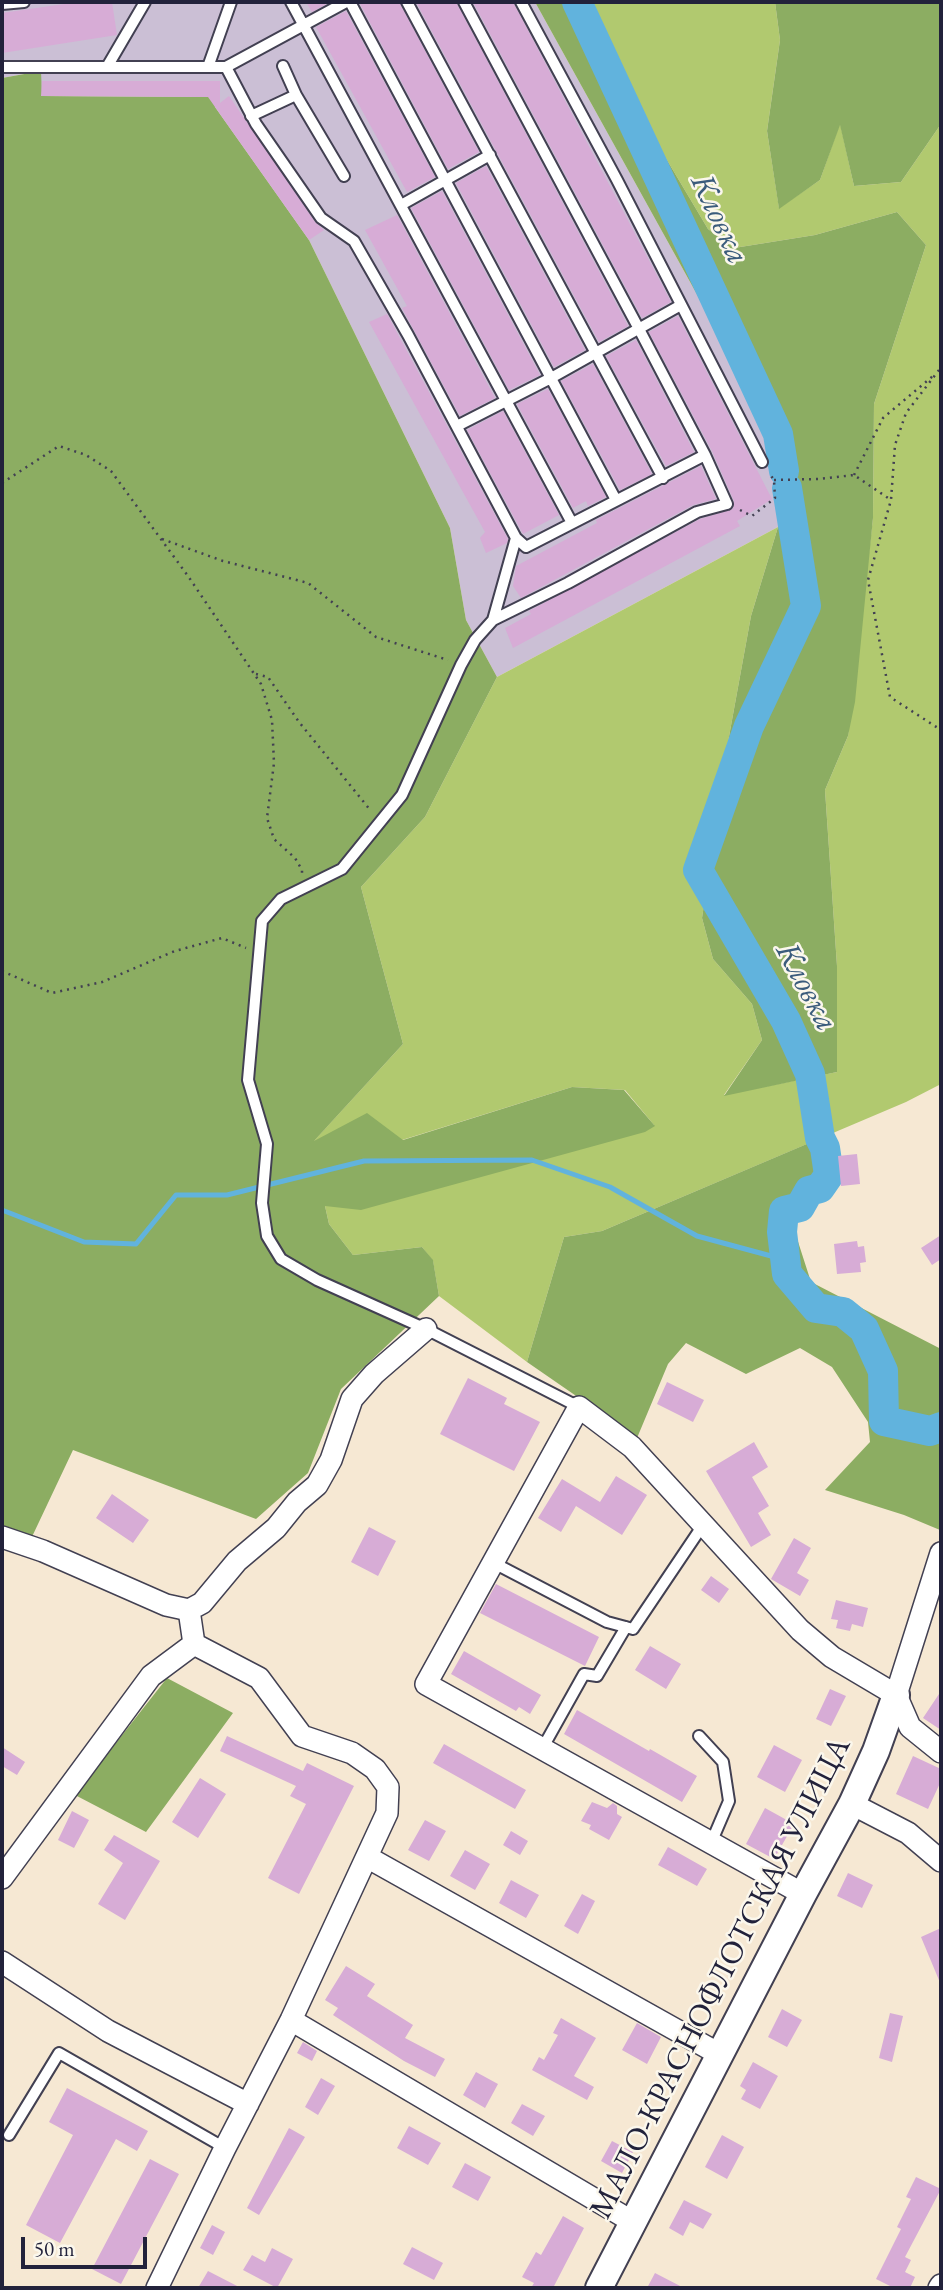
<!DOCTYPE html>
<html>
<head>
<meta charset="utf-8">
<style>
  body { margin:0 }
  #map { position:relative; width:943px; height:2290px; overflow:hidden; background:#f6e8d3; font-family:"EB Garamond",serif }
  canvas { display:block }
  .frame { position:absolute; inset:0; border:4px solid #22223b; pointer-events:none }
  .scale { position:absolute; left:21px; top:2237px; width:126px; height:32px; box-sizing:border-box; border:4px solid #22223b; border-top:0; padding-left:9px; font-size:21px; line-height:24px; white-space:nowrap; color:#22223b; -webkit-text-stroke:5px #fbf7ec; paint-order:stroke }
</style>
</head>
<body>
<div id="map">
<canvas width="943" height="2290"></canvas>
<div class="frame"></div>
<div class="scale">50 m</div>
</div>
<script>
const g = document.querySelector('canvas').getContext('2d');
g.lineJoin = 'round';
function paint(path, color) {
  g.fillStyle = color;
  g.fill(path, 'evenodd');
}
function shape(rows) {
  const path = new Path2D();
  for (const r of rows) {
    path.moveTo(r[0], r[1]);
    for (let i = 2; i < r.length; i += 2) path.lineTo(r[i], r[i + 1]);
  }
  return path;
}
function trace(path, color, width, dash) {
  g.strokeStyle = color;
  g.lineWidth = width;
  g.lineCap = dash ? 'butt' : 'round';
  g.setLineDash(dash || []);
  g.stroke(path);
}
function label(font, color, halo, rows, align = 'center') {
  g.font = font + ' "EB Garamond",serif';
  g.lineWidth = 5;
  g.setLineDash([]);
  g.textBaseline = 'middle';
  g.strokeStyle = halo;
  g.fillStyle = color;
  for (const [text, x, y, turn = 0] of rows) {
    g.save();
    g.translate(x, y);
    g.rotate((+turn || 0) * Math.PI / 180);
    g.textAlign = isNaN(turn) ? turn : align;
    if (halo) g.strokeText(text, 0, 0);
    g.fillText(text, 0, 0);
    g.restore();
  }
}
paint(shape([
  [2,2,535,2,787,457,778,527,497,677,466,620,450,528,309,240,215,107,214,97,41,96,41,71,2,78]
]), '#cbbfd5');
paint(shape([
  [573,2,775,2,780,40,767,131,779,208,820,180,840,123,854,186,901,182,941,124,941,1084,906,1102,602,1231,564,1237,527,1362,439,1296,433,1261,422,1247,353,1255,329,1224,325,1206,654,1125,625,1090,572,1087,402,1140,312,1143,403,1044,361,887,425,817,497,677,778,527,751,616,728,742,702,918,713,959,752,1004,762,1040,724,1095,837,1072,837,966,825,790,848,736,873,518,874,404,926,245,897,212,815,235,734,248,708,229]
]), '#b1c96f');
paint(shape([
  [535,2,573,2,708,229,734,248,815,235,897,212,926,245,874,404,873,518,855,702,848,736,825,790,837,966,837,1072,724,1096,762,1040,752,1004,713,959,702,918,728,742,751,616,778,527,787,457],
  [775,2,941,2,941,124,901,182,854,186,840,125,820,180,779,209,767,131,780,40],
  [41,71,42,96,214,97,215,107,309,240,450,528,466,620,497,677,425,817,361,887,403,1044,314,1141,367,1113,403,1140,572,1087,624,1090,655,1126,645,1132,361,1210,325,1206,329,1224,353,1255,422,1247,433,1260,439,1296,341,1389,308,1473,256,1519,73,1450,30,1541,2,1529,2,78],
  [828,1135,834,1176,815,1205,792,1223,811,1282,941,1349,940,1530,904,1515,825,1490,870,1442,868,1422,832,1367,800,1348,746,1374,686,1343,668,1364,637,1438,527,1362,564,1237,602,1231],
  [167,1678,233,1713,146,1832,75,1795]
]), '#8cad62');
trace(shape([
  [2,1210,84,1242,136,1244,176,1195,227,1195,364,1161,532,1160,610,1187,697,1236,786,1260]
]), '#61b3dd', 5);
trace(shape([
  [577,2,778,434,784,471],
  [787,488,806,606,749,726,698,870,786,1021,810,1074,820,1138,825,1148,829,1175,820,1188,809,1191,800,1207,784,1211,782,1232,787,1274,816,1308,843,1312,864,1329,883,1371,884,1421,930,1431,941,1427]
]), '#61b3dd', 30);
paint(shape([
  [78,2,112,2,117,35,2,53,2,13],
  [306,2,330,2,312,12],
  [359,2,399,2,479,152,448,169],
  [416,2,456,2,628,326,599,342],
  [473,2,513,2,671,302,642,318],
  [346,11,435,177,407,192,316,27],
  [42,81,220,81,220,103,229,96,315,222,324,230,309,240,208,97,41,96],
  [486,166,585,350,554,367,456,183],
  [442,191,540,375,509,390,411,208],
  [397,215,495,398,460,416,402,308,407,306,365,230],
  [387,314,508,539,507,543,486,553,480,538,485,532,369,322],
  [678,316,772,499,737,521,740,526,513,648,505,628,531,614,529,611,700,519,733,509,734,501,712,451,649,332],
  [636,340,694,452,666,466,606,356],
  [593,364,652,474,620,490,561,381],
  [548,389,606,497,588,506,586,501,573,508,517,404],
  [503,411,559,515,523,534,467,430],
  [701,466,716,499,693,505,521,598,513,586,516,566,597,523,596,520],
  [857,1154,860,1184,841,1186,838,1156],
  [941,1235,941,1259,932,1265,921,1248],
  [857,1241,858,1247,864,1246,866,1262,860,1263,861,1272,837,1274,834,1244],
  [468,1378,507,1398,504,1404,540,1422,514,1471,440,1434],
  [667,1382,704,1400,693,1422,657,1404],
  [754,1442,768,1467,752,1477,769,1506,758,1513,771,1535,751,1547,706,1471],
  [616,1476,647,1495,622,1535,576,1506,561,1532,538,1518,562,1479,600,1502],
  [112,1494,149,1520,133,1543,96,1518],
  [369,1527,396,1541,378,1576,351,1562],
  [794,1538,811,1548,797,1573,809,1580,800,1596,771,1579],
  [711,1576,729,1589,719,1603,701,1590],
  [496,1584,599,1637,585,1666,480,1613],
  [836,1600,868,1608,863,1627,852,1624,850,1631,836,1628,838,1620,831,1619],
  [650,1646,681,1664,666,1689,635,1670],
  [464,1651,541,1695,530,1714,519,1707,516,1711,451,1674],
  [830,1689,846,1696,831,1726,816,1719],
  [941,1691,941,1730,923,1718],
  [577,1710,649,1751,650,1749,697,1776,682,1802,564,1734],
  [227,1736,303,1771,307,1763,354,1786,299,1894,268,1878,306,1804,290,1796,296,1786,220,1751],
  [444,1744,526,1790,515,1809,433,1763],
  [774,1745,802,1760,785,1792,757,1777],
  [2,1747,25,1762,17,1775,2,1766],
  [913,1756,941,1769,941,1781,928,1809,896,1794],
  [200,1778,226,1794,198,1838,172,1822],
  [592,1802,607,1808,613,1803,617,1806,617,1814,622,1817,609,1840,589,1829,591,1825,581,1821],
  [765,1808,794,1824,774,1859,746,1844],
  [72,1811,89,1820,74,1848,58,1840],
  [425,1820,446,1831,429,1861,408,1850],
  [511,1831,528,1841,520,1855,503,1845],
  [114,1835,160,1861,125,1920,98,1904,123,1863,104,1850],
  [668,1847,707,1869,697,1886,658,1865],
  [465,1850,490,1864,475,1890,450,1876],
  [848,1873,873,1885,862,1908,837,1896],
  [511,1880,539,1895,526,1918,499,1903],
  [582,1894,595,1901,578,1934,564,1926],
  [941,1928,941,1985,921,1937],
  [346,1966,375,1984,367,1996,413,2025,405,2038,445,2059,435,2077,404,2061,333,2015,338,2008,325,2000],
  [782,2009,802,2020,787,2047,768,2037],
  [890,2013,903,2016,892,2062,879,2058],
  [561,2018,596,2038,574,2076,594,2087,587,2100,532,2070,539,2057,544,2060,558,2035,553,2033],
  [637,2023,661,2037,647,2064,622,2050],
  [303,2042,317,2051,312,2061,297,2053],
  [753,2062,778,2076,760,2109,741,2099,746,2090,740,2086],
  [476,2072,498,2084,485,2108,463,2095],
  [321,2078,335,2086,318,2115,305,2107],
  [67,2088,148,2131,137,2151,116,2139,60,2243,26,2225,73,2135,49,2122],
  [522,2104,545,2116,533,2136,511,2123],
  [409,2126,441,2143,428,2165,397,2148],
  [289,2128,305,2137,259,2215,247,2208],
  [722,2135,744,2147,727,2179,705,2167],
  [612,2141,633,2152,622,2173,601,2161],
  [150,2159,179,2174,121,2284,92,2269],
  [465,2163,491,2177,478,2201,452,2187],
  [916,2177,941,2189,905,2257,911,2260,905,2272,915,2277,910,2288,894,2288,876,2279,901,2229,897,2227,911,2199,906,2197],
  [684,2200,712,2214,703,2229,690,2222,683,2236,669,2228],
  [563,2216,584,2228,553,2288,531,2288,534,2283,522,2277,536,2252,541,2255],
  [212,2225,225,2232,213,2255,200,2248],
  [412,2247,443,2263,434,2280,403,2264],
  [272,2248,293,2259,277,2288,243,2270,252,2255,265,2262],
  [208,2271,241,2288,198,2288],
  [655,2273,684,2288,647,2288]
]), '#d7acd6');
const service = shape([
  [291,2,572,523],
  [350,2,616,500],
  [407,2,663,478],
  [464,2,639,329,705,455,727,504,697,512,568,583,493,620,475,640,461,665,402,795,342,869,281,899,262,921,248,1080,267,1144,262,1203,267,1236,281,1259,317,1280,426,1329,579,1407],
  [521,2,617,180,762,462],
  [2,4,24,2],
  [283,66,296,95],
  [2,67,226,67,346,2],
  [107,67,145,2],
  [208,67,231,2],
  [226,67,256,124,321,218,354,241,408,335,516,538,493,620],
  [251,116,296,95,344,176],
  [401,205,490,155],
  [457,426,551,378,681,305],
  [516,538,526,547,705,455],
  [492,1562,607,1622,633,1629,703,1525],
  [699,1736,723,1762,729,1801,711,1843],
  [542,1749,584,1674,597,1676,626,1627],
  [9,2135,59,2053,225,2148]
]);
const minor = shape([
  [2,1537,43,1551,166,1605,189,1610,202,1603,237,1561,276,1528,297,1502,317,1485,331,1460,352,1399,374,1374,426,1329],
  [896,1695,941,1553],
  [852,1804,908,1833,941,1861],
  [367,1857,719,2054],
  [2,1878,151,1676,194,1644],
  [803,1894,426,1684,579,1407,632,1447,800,1630,832,1657,896,1695,910,1727,941,1752],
  [2,1962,108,2031,248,2104],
  [291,2020,633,2222],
  [157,2288,225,2148,291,2020,387,1813,388,1787,375,1769,352,1753,302,1736,259,1678,194,1644,189,1610],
  [939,2288,941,2285]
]);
const tertiary = shape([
  [599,2288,803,1894,852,1804,876,1751,896,1695]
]);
trace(service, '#424052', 14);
trace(minor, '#424052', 24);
trace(tertiary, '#424052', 30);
trace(shape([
  [939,370,906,413,895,445,891,500,868,580,890,697,941,730],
  [854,475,883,418,933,376],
  [774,480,818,479,854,475,891,500],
  [2,483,59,446,86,455,111,471,188,576,261,684,272,720,274,763,267,818,274,839,295,858,302,870,302,875],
  [740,510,752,516,775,498,774,480,769,473],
  [162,539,223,561,308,583,376,637,448,660],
  [256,674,268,677,299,722,371,811],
  [2,971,52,993,102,982,175,951,222,938,246,948]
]), '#424052', 2.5, [2, 5]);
trace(service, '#fff', 10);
trace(minor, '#fff', 21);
trace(tertiary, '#fff', 26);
label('32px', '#22223b', '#fbf7ec', [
  ["МАЛО-КРАСНОФЛОТСКАЯ УЛИЦА",721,1978,-63]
]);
label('italic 33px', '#3b5c7c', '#fbf7ec', [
  ["Кловка",719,219,65],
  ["Кловка",806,987,62]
]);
</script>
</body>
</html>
